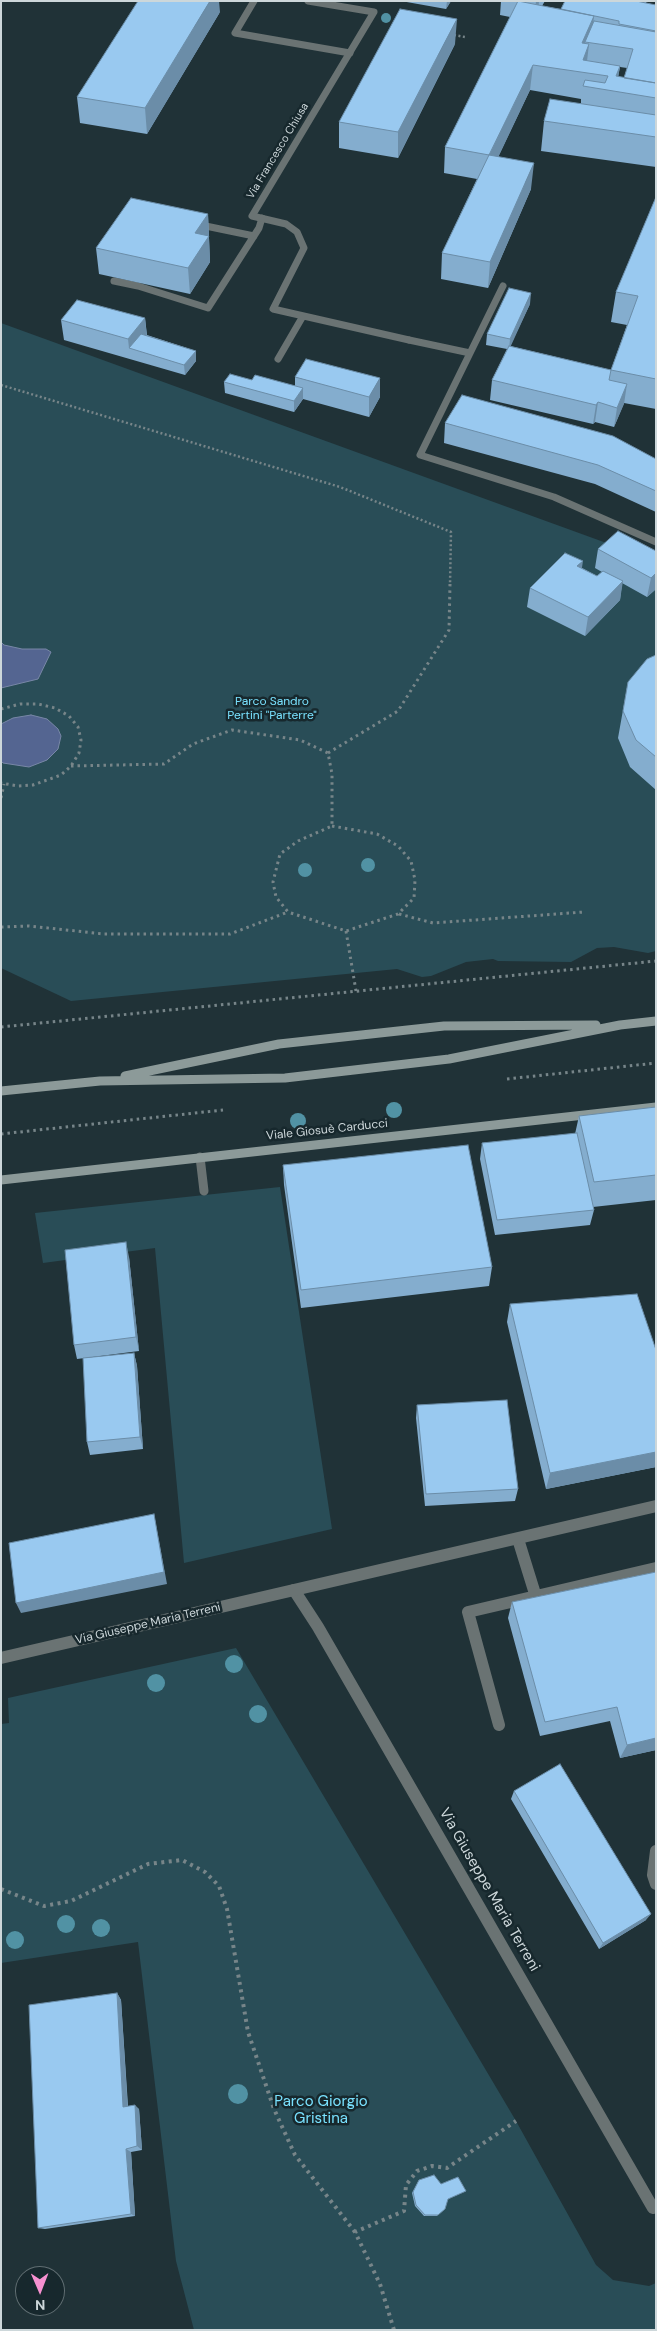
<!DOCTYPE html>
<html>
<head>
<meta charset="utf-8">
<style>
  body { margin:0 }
  #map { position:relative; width:657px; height:2331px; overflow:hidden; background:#203237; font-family:"DM Sans",sans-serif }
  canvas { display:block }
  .frame { position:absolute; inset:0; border:2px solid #cdd7da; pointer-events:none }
  .north { position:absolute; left:15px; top:2266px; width:50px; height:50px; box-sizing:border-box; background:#17282d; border:1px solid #606e72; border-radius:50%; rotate:179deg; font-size:14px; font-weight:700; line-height:20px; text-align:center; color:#cdd7da }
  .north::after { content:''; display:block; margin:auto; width:18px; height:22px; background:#f690d0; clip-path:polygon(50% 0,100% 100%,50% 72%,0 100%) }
</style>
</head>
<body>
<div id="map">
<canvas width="657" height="2331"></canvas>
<div class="frame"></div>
<div class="north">N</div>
</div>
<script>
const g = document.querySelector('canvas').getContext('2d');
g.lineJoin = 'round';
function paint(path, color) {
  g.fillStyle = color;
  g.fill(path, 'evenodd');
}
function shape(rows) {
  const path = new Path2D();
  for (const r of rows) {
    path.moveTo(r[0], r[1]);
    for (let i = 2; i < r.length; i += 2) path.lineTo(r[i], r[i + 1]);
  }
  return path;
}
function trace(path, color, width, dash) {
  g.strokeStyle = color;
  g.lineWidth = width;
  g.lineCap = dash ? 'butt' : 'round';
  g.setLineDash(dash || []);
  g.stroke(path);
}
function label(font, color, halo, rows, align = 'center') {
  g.font = font + ' "DM Sans",sans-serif';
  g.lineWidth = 5;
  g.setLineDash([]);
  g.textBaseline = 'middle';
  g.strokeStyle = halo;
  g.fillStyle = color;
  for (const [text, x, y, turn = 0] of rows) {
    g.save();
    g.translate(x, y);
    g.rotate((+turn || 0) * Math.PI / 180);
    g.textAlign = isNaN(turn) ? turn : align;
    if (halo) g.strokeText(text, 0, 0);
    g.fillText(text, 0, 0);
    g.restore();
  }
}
paint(shape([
  [1,323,656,561,656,951,648,953,614,947,597,948,571,962,498,961,493,959,466,962,431,976,422,977,397,969,71,1001,1,968],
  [280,1187,332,1529,184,1563,155,1248,43,1263,35,1213],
  [236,1648,516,2121,596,2265,613,2280,649,2286,656,2283,656,2330,194,2330,176,2261,138,1942,1,1963,1,1724,9,1723,8,1698]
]), '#294d57');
const water = shape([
  [1,642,4,645,22,649,46,649,51,652,38,679,1,688,1,642],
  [31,715,47,719,58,729,61,736,58,749,47,760,29,767,3,763,1,761,1,724,13,718,31,715]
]);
paint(water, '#546591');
trace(water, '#7887a7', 1);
trace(shape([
  [454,35,465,37],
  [1,385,340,487,451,532,450,585]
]), '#778589', 2.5, [2, 2.5]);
trace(shape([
  [1,709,20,704,38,704,55,708,69,716,78,727,81,740,79,753,71,766,61,775,33,785,18,786,1,783],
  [328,753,398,711,449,630,450,584],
  [71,766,164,764,193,744,232,730,300,740,328,753,332,774,332,826],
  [1,798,4,784],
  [332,826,377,834,398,846,411,861,415,880,414,898,398,914,346,931,288,912,276,897,273,882,280,854,298,841,332,826],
  [399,914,433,923,584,912],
  [1,927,29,926,104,934,230,934,288,912],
  [346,931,356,991],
  [1,1027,656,961],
  [507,1079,656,1063],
  [1,1134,223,1110]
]), '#778589', 3, [2.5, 4]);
trace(shape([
  [1,1889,44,1906,71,1901,148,1864,182,1860,205,1872,219,1886,227,1909,248,2032,274,2109,295,2155,355,2232],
  [394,2330,380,2284,355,2232,404,2211,406,2185,417,2171,432,2166,447,2168,516,2121]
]), '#778589', 4, [3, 4.5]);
trace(shape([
  [254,1,235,33,350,53],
  [196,224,254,236],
  [114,281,138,286,208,308,259,228,262,218],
  [503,286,420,455,554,497,656,542],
  [409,340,470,353]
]), '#6a7373', 7);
trace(shape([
  [200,1157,204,1191]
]), '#6a7373', 9);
trace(shape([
  [518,1539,536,1597],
  [294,1590,318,1627,653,2208,656,2207],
  [499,1725,468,1612,656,1568],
  [656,1851,653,1875,656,1884]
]), '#6a7373', 12);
trace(shape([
  [308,1,374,12,252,216,286,224,297,232,304,248,273,309,409,340],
  [278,359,303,316]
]), '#6a7373', 7);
trace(shape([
  [1,1658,656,1506]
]), '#6a7373', 12);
trace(shape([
  [125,1076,279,1044,444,1026,596,1025],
  [1,1091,100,1081,285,1078,449,1059,620,1025,656,1021],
  [1,1180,656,1107]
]), '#8c9a99', 9);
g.fillStyle = '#5192a4';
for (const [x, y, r] of [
  [386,18,5],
  [368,865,7],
  [305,870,7],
  [394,1110,8],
  [298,1121,8],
  [234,1664,9],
  [156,1683,9],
  [258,1714,9],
  [66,1924,9],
  [101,1928,9],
  [15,1940,9],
  [238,2094,10]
]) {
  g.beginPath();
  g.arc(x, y, r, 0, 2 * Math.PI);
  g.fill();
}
paint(shape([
  [401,1,451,1,446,9],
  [501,1,545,1,542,6,561,9,565,1,647,1,646,3,656,5,656,167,541,151,544,121,581,103,581,99,530,90,498,157,531,189,488,288,441,279,442,253,477,179,444,173,445,147,510,17,500,15],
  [620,67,627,68,624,78,618,77],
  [220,12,147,134,80,123,77,97],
  [455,44,398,158,339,148,339,122],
  [656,197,656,409,624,403,614,427,595,422,593,424,490,400,492,380,507,349,486,345,487,334,530,304,510,346,611,370,627,325,611,322,616,292],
  [208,214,210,262,190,294,99,274,96,248],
  [145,318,147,335,196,351,196,361,185,375,64,340,61,320],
  [295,377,380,397,369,417,303,399,294,412,225,393,224,382,252,380,295,386],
  [445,423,656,459,656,512,595,484,444,443],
  [598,549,656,551,656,589,647,597,622,583,620,600,585,636,527,607,530,588,582,568,597,576,602,572,595,568],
  [656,655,656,790,630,767,618,738,628,682],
  [656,1107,656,1200,593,1207,594,1210,590,1225,495,1235,480,1159,482,1143,575,1134,579,1116],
  [283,1165,492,1267,489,1286,301,1308,284,1185],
  [129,1257,139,1351,77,1359,74,1345],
  [510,1304,656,1350,656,1467,546,1489,507,1322],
  [134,1353,137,1366,143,1449,90,1455,87,1442],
  [417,1405,518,1489,515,1501,425,1506,416,1418],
  [656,1572,656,1750,620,1758,610,1721,540,1736,508,1618,512,1602],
  [514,1791,646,1920,599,1949,511,1799],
  [117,1993,121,2000,128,2106,139,2109,142,2150,131,2152,135,2216,45,2229,38,2228],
  [419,2180,441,2184,466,2191,448,2199,437,2216,424,2216,415,2206,412,2193]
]), '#84adce');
paint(shape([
  [210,1,219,1,220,12,147,134,145,108],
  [447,1,451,1,446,9],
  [536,1,539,1,538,13,534,21],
  [594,16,591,41,585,42,583,62,582,43],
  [457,19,455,44,398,158,398,132],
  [589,44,586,70,583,60],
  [533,65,530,90,487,181,489,155],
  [620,66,616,91,616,76],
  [534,163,531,189,488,288,490,262],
  [208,214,210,262,190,294,188,268,195,233],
  [531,293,530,304,509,350,510,339],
  [145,318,147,338,129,348,128,339],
  [196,351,196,361,185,375,184,365],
  [380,378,380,397,369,417,369,397],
  [627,384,624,404,614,427,617,408],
  [303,388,303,399,294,412,294,401],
  [598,402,595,422,593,424,596,405],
  [583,561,580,580,577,566],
  [656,573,656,589,647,597,651,578],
  [623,581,620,600,585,636,588,617],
  [126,1242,129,1257,139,1351,136,1337],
  [134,1353,137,1366,143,1449,140,1437],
  [656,1452,656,1467,546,1489,550,1473],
  [154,1514,167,1584,21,1613,16,1603],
  [656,1738,656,1750,620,1758,627,1745],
  [651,1914,646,1920,599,1949,603,1943],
  [117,1993,121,2000,128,2111,123,2107],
  [135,2105,139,2109,142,2150,137,2146],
  [126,2149,131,2152,135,2216,131,2214]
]), '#6b8da8');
const building = shape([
  [138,1,210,1,145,108,77,97,138,1],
  [518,1,594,16,582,43,589,44,583,60,620,66,616,76,656,83,656,98,583,86,585,80,605,83,608,76,533,65,489,155,445,147,518,1],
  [565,1,636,1,656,5,656,31,619,24,619,21,561,9,565,1],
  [400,9,457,19,398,132,339,122,400,9],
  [594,21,656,32,656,83,624,78,633,49,585,42,594,21],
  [550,99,656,115,656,137,544,121,550,99],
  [489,155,534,163,490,262,442,253,489,155],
  [656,197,656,379,611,370,638,296,616,292,656,197],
  [131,198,208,214,195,233,209,236,188,268,96,248,131,198],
  [509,288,531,293,510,339,487,334,509,288],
  [77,300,145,318,128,339,61,320,77,300],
  [141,334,196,351,184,365,129,348,141,334],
  [509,346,611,370,609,380,627,384,617,408,598,402,596,405,492,380,509,346],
  [306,359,380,378,369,397,295,377,306,359],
  [230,374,252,380,255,375,303,388,294,401,224,382,230,374],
  [462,395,613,436,656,459,656,491,598,465,445,423,462,395],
  [618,531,656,551,656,573,651,578,598,549,618,531],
  [565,553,583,561,577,566,597,576,603,571,623,581,588,617,530,588,565,553],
  [656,655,656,757,636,740,623,711,628,682,647,659,656,655],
  [656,1107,656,1175,594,1182,579,1116,656,1107],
  [577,1133,594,1210,497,1220,482,1143,577,1133],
  [468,1145,492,1267,301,1290,283,1165,468,1145],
  [126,1242,136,1337,74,1345,65,1250,126,1242],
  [637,1294,656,1350,656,1452,550,1473,510,1304,637,1294],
  [134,1353,140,1437,87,1442,83,1358,134,1353],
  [507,1400,518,1489,426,1494,417,1405,507,1400],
  [154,1514,164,1572,16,1603,9,1543,154,1514],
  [656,1572,656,1738,627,1745,617,1707,545,1722,512,1602,656,1572],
  [560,1764,651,1914,603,1943,514,1791,560,1764],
  [117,1993,123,2107,135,2105,137,2146,126,2149,131,2214,38,2228,29,2005,117,1993],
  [434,2175,441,2184,458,2177,466,2191,448,2199,445,2209,438,2215,425,2215,416,2205,413,2192,419,2180,434,2175]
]);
paint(building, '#99c9f0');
trace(building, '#6b8da8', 1);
label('11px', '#cdd7da', '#17282d', [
  ["Via Francesco Chiusa",278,151,-59]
]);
label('12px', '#79e1fe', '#17282d', [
  ["Parco Sandro",272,702],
  ["Pertini \"Parterre\"",272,716]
]);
label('12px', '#cdd7da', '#17282d', [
  ["Viale Giosuè Carducci",327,1130,-6],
  ["Via Giuseppe Maria Terreni",148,1624,-13]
]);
label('15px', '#cdd7da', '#17282d', [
  ["Via Giuseppe Maria Terreni",489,1890,60]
]);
label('15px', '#79e1fe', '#17282d', [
  ["Parco Giorgio",321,2102],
  ["Gristina",321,2119]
]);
</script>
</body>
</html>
